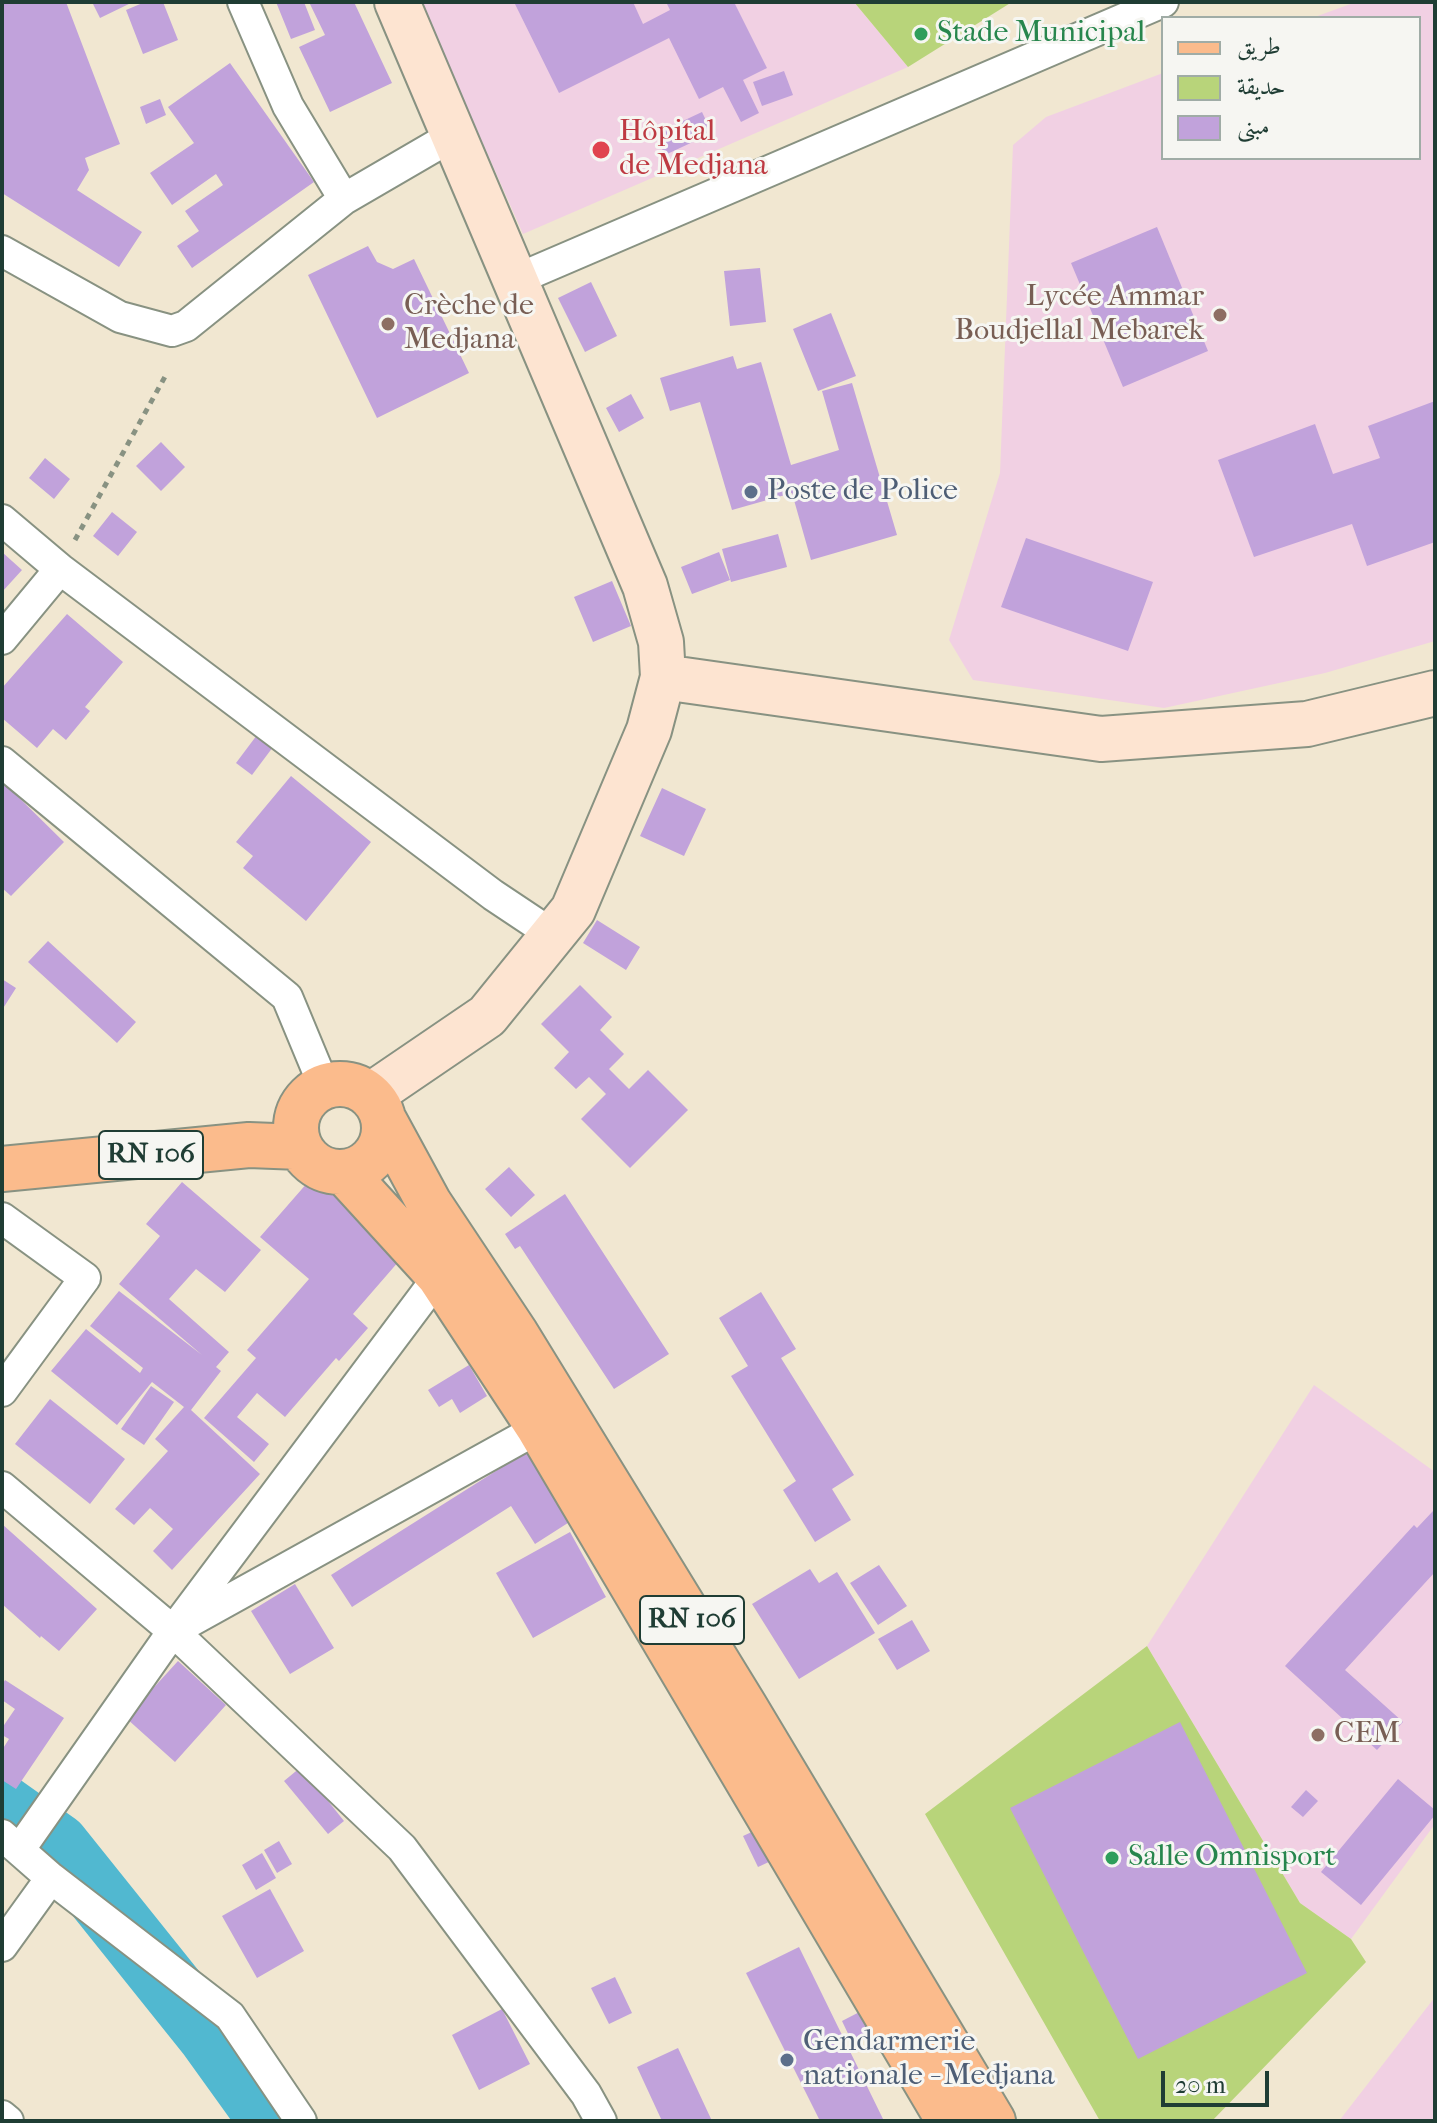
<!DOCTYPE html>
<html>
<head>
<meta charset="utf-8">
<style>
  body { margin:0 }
  #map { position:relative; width:1437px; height:2123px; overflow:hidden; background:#f1e7d1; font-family:"IM FELL French Canon",Amiri,serif }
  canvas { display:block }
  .frame { position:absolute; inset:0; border:4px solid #1f3d34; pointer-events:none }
  .legend { position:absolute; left:1161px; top:16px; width:260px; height:144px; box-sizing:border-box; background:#f6f6f2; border:2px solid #a0aca6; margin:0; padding:10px 14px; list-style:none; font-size:24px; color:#1f3d34 }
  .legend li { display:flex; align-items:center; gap:16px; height:40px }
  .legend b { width:40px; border:2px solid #a0aca6 }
  .scale { position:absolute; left:1161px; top:2071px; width:108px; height:36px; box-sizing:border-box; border:4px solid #1f3d34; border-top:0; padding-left:10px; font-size:24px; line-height:28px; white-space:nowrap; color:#1f3d34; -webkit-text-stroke:6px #f6f6f2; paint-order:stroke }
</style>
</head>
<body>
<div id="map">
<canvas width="1437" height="2123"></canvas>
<div class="frame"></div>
<ul class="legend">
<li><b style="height:10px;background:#fbbb8c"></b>طريق</li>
<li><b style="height:22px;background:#b8d47a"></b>حديقة</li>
<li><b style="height:22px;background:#c1a2db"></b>مبنى</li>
</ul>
<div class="scale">20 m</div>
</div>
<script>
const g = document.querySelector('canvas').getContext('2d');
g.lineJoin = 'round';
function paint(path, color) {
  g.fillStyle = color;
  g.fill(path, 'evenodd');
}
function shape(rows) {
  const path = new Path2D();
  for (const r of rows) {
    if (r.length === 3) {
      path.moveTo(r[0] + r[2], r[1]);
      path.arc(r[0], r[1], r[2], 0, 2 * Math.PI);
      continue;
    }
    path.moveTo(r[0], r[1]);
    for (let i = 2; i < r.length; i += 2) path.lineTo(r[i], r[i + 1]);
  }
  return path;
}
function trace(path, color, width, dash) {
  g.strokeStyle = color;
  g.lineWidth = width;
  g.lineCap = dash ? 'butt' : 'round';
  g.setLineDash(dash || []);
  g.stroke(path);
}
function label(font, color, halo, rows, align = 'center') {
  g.font = font + ' "IM FELL French Canon",serif';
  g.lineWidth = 6;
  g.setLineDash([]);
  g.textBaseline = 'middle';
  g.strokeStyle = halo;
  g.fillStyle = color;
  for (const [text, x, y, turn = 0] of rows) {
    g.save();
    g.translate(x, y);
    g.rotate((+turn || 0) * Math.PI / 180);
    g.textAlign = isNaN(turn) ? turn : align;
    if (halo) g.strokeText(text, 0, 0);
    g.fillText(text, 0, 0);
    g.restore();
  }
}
paint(shape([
  [420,2,854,2,908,67,523,234],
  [1356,2,1435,2,1435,641,1325,673,1164,708,973,680,949,640,1000,473,1013,145,1046,117,1163,73,1163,158,1419,158,1419,18,1312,18],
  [1314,1385,1435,1472,1435,1824,1351,1939,1300,1903,1147,1646],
  [1435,1997,1435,2121,1339,2121]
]), '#f1d0e3');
paint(shape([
  [854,2,1012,2,908,67],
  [1147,1646,1300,1903,1351,1939,1366,1962,1212,2121,1100,2121,925,1814]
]), '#b8d47a');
trace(shape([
  [2,1806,57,1845,210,2036,271,2121]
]), '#51b8d0', 64);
paint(shape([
  [2,2,66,2,120,144,85,158,89,170,77,190,142,232,119,267,2,193],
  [92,2,133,2,100,18],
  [145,2,163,2,178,40,143,54,126,10],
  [276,2,304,2,315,30,291,39],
  [309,2,354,2,392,83,330,112,299,47,325,35],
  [514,2,633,2,643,24,670,10,666,2,734,2,767,68,743,80,759,113,741,122,723,87,699,99,669,38,559,93],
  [230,63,314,182,192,268,177,246,199,231,185,211,223,185,216,174,172,205,150,173,194,143,168,107],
  [784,71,793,95,762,106,753,82],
  [160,99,166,115,146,124,140,107],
  [702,112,712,133,665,155,655,134],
  [1157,227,1208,351,1123,387,1071,263],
  [368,246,377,262,393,269,414,259,469,373,377,418,308,275],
  [760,268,766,322,730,326,724,271],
  [591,282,617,336,585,352,558,298],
  [831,313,856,376,818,391,793,329],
  [733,356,737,369,761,362,791,465,839,450,822,391,852,383,897,535,811,560,792,493,732,510,700,402,670,411,660,378],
  [631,394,644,418,619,432,606,408],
  [1435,401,1435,542,1367,566,1352,524,1254,557,1218,460,1315,424,1333,474,1380,458,1368,426],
  [161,442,185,467,161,491,136,466],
  [45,458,70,479,54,499,29,478],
  [112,512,137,532,118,556,93,536],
  [778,534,787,567,731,582,722,549],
  [1026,538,1153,582,1128,651,1001,607],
  [2,552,22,570,2,592],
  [719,552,730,580,692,594,681,567],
  [612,581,631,626,593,642,574,597],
  [67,614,123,662,85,707,90,711,66,740,53,729,37,748,2,718,2,688],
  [260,731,276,743,252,775,236,763],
  [291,776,371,842,306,921,243,868,253,856,236,842],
  [2,781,64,842,11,896,2,888],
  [662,788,706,809,684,856,640,836],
  [597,920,640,947,626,970,583,943],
  [48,941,136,1022,117,1043,28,962],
  [2,979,16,988,2,1010],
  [580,985,612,1017,600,1030,624,1054,609,1069,629,1089,648,1070,688,1110,630,1168,581,1119,606,1094,589,1077,576,1089,554,1068,569,1052,541,1024],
  [509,1167,535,1195,511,1217,485,1189],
  [315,1174,406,1253,353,1314,368,1328,339,1361,336,1358,285,1417,257,1393,237,1417,269,1444,254,1462,204,1418,256,1358,247,1350,309,1279,260,1237],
  [182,1182,261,1250,225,1292,196,1269,169,1299,229,1352,216,1367,221,1371,191,1410,260,1474,172,1570,153,1551,173,1529,150,1508,134,1525,115,1509,168,1451,155,1439,184,1407,152,1382,117,1425,51,1371,86,1329,140,1373,143,1368,90,1326,119,1291,202,1355,119,1284,160,1236,146,1224],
  [565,1194,669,1354,614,1389,520,1246,515,1249,505,1234],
  [761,1292,796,1349,781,1358,854,1475,832,1489,851,1520,815,1542,783,1490,796,1481,731,1376,748,1366,719,1318],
  [469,1365,487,1396,460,1413,452,1399,439,1407,428,1390],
  [151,1386,174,1402,144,1445,121,1429],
  [50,1399,125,1459,90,1504,15,1444],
  [526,1452,571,1521,535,1544,511,1506,352,1607,331,1575],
  [1433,1511,1435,1514,1435,1572,1345,1670,1403,1722,1377,1750,1285,1666,1414,1525,1417,1528],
  [2,1524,97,1609,59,1651,41,1636,40,1638,2,1604],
  [570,1532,606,1597,533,1638,496,1573],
  [879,1565,907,1606,878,1625,850,1583],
  [810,1569,819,1583,837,1572,875,1633,799,1679,752,1604],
  [295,1584,334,1648,290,1674,251,1611],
  [912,1620,930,1651,897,1670,878,1639],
  [178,1661,226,1705,175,1762,126,1718],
  [5,1680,64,1718,16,1789,2,1780,2,1750,9,1739,2,1735,2,1728,15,1709,2,1700,2,1685],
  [1180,1722,1307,1973,1138,2059,1010,1808],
  [301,1767,344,1821,328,1834,284,1781],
  [1398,1779,1435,1810,1435,1815,1361,1905,1321,1872],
  [1306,1790,1318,1801,1303,1817,1291,1807],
  [769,1824,784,1855,758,1867,743,1836],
  [279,1841,292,1864,277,1873,264,1850],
  [262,1853,276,1878,256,1890,242,1865],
  [270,1889,304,1951,257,1978,222,1916],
  [799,1947,884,2121,820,2121,746,1973],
  [615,1977,632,2013,609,2024,591,1988],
  [873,2005,883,2026,852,2042,842,2021],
  [502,2009,530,2064,479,2090,452,2035],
  [678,2048,712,2121,662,2121,637,2067]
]), '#c1a2db');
const street = shape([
  [243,2,288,106,344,199],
  [2,251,120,317,172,331,186,326,344,199,454,135],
  [515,280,1163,2],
  [2,520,60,569,493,895,553,935],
  [2,639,60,569],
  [2,762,287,997,324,1086],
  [2,1218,85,1278,2,1391],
  [2,1487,173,1631,402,1848,586,2094,601,2121],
  [182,1626,539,1428],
  [2,1835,51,1878,2,1946],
  [20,1849,173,1631,439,1276,450,1266],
  [51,1878,230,2016,301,2121],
  [2,2116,8,2121]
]);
const secondary = shape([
  [663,677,1101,739,1307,724,1435,693],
  [371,1095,487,1016,573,910,649,730,663,677,661,642,645,586,397,2]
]);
const primary = shape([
  [340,1128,44],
  [385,1122,429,1203,516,1334,745,1707,993,2121],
  [2,1169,249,1145,300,1147],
  [344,1172,439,1276,539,1428,949,2121]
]);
trace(street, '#889282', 34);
trace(secondary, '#889282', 48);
trace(primary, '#889282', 48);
trace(shape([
  [75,540,167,373]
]), '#889282', 5, [6, 6]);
trace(street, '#fff', 30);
trace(secondary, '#fde4d1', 44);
trace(primary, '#fbbb8c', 44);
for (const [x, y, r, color] of [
  [921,34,8,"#2e9e5b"],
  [601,150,10,"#e0444e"],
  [1220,315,8,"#8d6e63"],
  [388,324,8,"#8d6e63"],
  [751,492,8,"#5c6f8a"],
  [1318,1735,8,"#8d6e63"],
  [1112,1858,8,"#2e9e5b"],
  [787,2060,8,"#5c6f8a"]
]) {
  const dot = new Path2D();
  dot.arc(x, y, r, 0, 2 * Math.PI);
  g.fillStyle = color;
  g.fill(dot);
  trace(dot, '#f6f6f2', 3);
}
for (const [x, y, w] of [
  [151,1155,104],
  [692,1620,104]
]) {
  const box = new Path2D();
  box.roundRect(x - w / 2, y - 24, w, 48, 6);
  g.fillStyle = '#f6f6f2';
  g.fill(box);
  trace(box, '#1f3d34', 2);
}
label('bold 28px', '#1f3d34', null, [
  ["RN 106",151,1155],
  ["RN 106",692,1620]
]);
label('30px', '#27864d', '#f6f6f2', [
  ["Stade Municipal",937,34],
  ["Salle Omnisport",1128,1858]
], 'left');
label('30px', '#be3a42', '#f6f6f2', [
  ["Hôpital",619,133],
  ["de Medjana",619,167]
], 'left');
label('30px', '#785e54', '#f6f6f2', [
  ["Lycée Ammar",1204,298,"right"],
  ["Boudjellal Mebarek",1204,332,"right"],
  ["Crèche de",404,307],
  ["Medjana",404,341],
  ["CEM",1334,1735]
], 'left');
label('30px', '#4e5e75', '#f6f6f2', [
  ["Poste de Police",767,492],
  ["Gendarmerie",803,2043],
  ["nationale - Medjana",803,2077]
], 'left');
</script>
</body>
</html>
